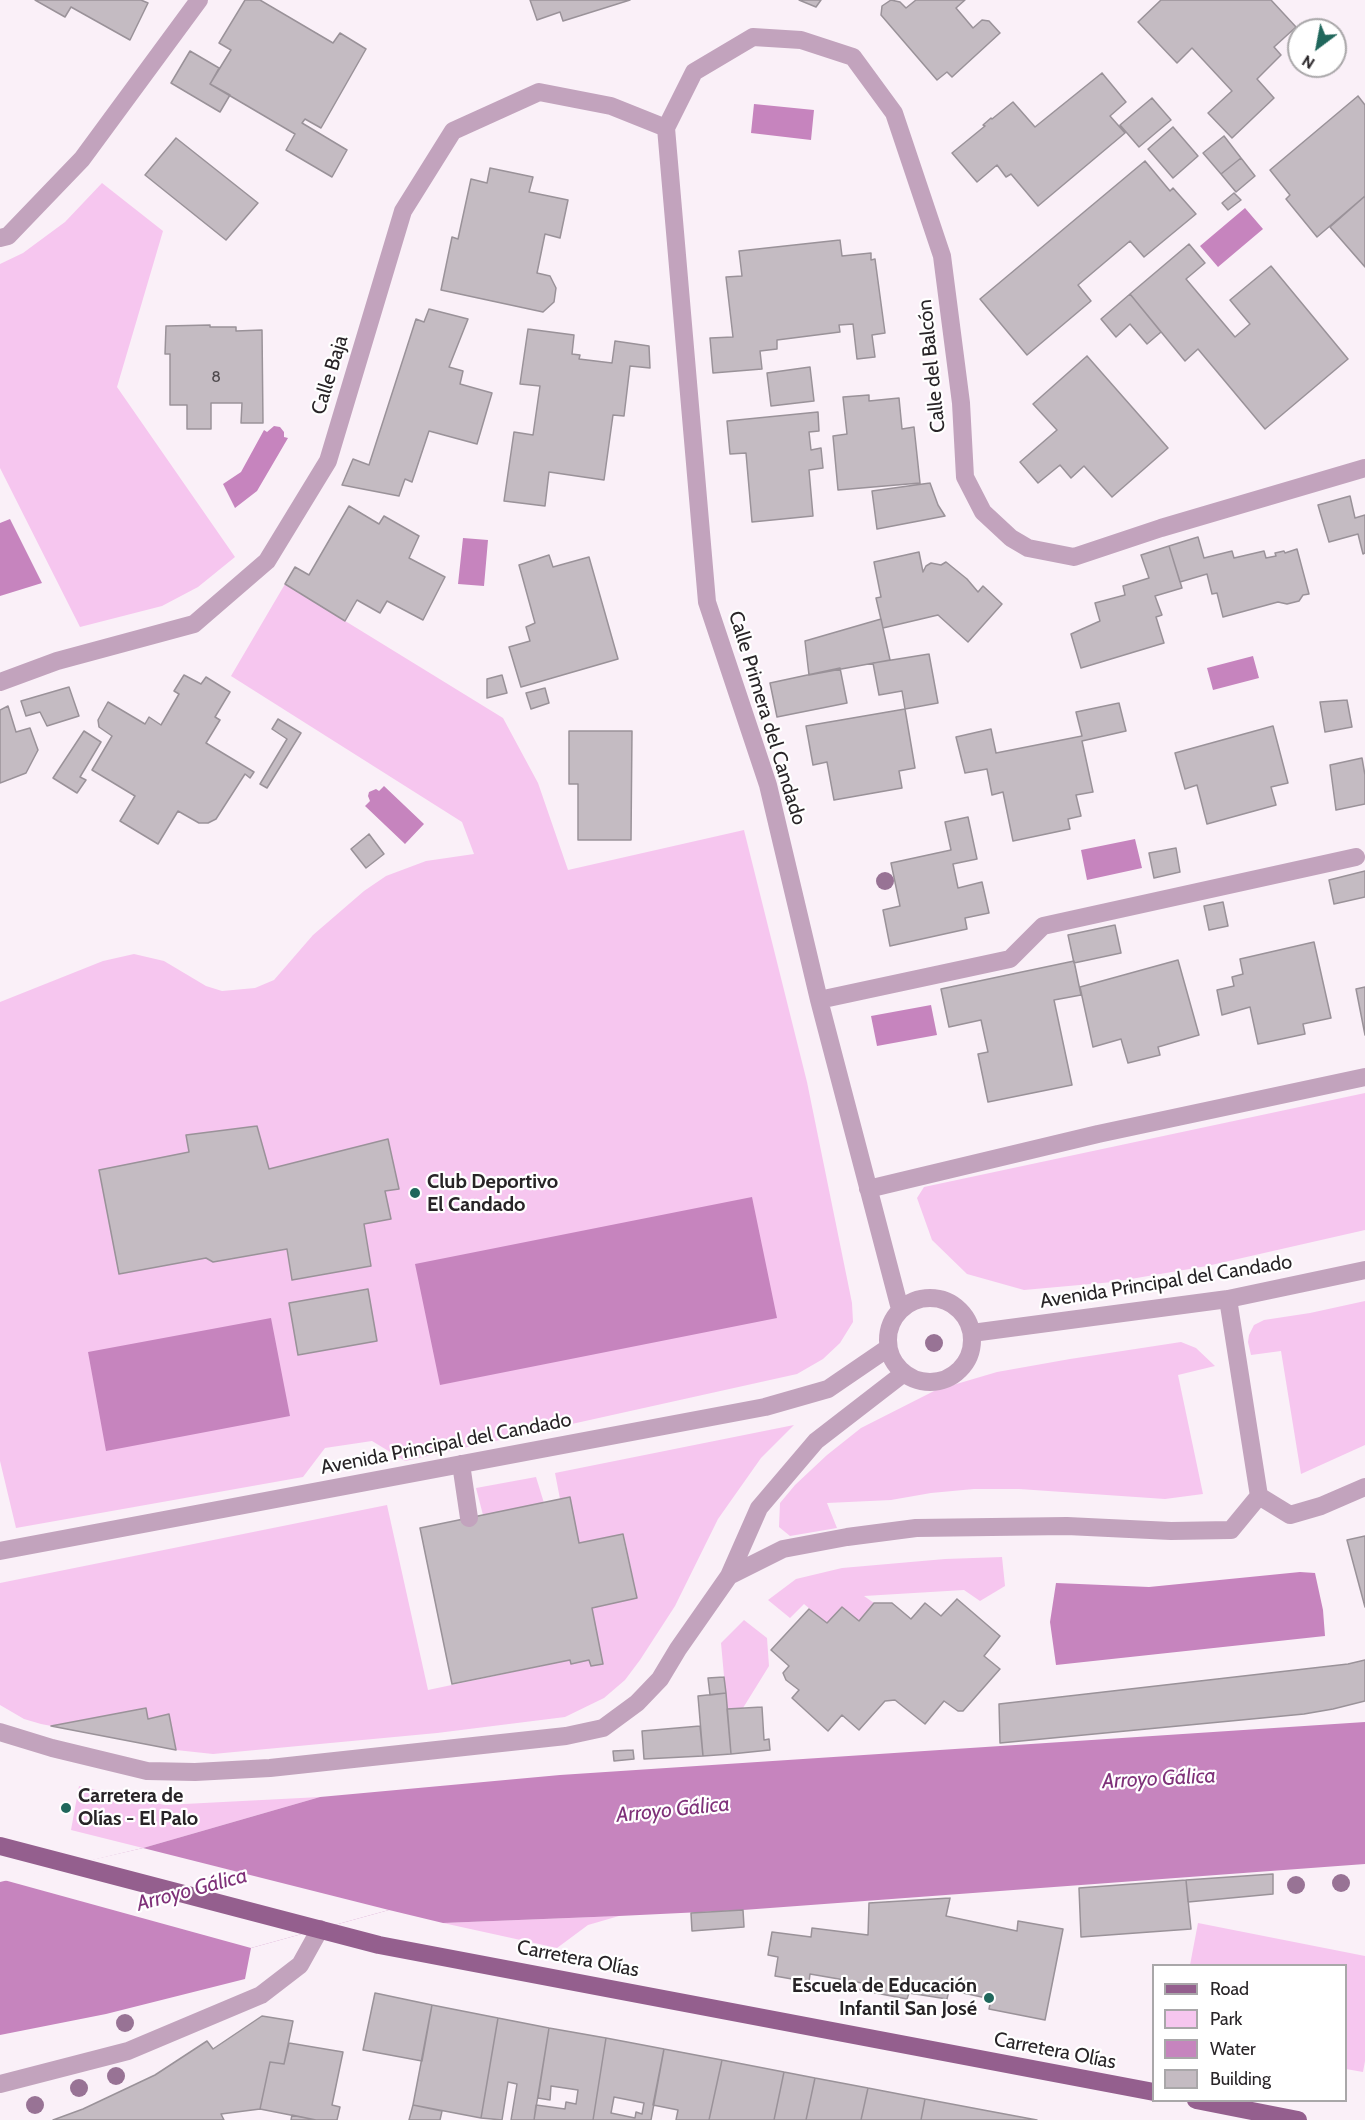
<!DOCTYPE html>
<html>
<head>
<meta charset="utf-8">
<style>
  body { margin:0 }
  #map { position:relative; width:1365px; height:2120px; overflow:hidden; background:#faf0f8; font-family:Cabin,sans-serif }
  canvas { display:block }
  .legend { position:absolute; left:1152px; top:1964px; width:195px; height:138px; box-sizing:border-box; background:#fff; border:2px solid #a9a7a9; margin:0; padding:8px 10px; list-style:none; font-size:18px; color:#282427 }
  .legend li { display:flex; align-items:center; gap:12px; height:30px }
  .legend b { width:30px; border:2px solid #a9a7a9 }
  .north { position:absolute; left:1287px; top:18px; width:60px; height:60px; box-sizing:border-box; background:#fff; border:2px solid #a9a7a9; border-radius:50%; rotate:212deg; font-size:16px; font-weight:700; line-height:24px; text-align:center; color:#282427 }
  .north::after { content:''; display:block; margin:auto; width:21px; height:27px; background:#20675c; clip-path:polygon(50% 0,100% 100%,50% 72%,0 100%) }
</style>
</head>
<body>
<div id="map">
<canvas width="1365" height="2120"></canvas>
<ul class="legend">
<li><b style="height:8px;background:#945f8e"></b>Road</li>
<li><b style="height:16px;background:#f6c6ef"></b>Park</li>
<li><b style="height:16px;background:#c684be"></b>Water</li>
<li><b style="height:16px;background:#c4bbc2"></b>Building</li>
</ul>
<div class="north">N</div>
</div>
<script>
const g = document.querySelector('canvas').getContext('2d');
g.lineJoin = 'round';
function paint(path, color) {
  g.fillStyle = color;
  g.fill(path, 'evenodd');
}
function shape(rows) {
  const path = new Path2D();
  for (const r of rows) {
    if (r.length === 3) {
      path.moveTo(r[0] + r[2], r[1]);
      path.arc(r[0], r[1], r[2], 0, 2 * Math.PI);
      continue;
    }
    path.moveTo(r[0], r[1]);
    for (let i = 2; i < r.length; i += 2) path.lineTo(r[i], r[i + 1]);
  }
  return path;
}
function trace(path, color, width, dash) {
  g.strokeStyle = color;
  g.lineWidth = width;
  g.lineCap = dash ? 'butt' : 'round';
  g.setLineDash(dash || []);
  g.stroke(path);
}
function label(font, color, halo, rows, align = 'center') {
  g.font = font + ' Cabin,sans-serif';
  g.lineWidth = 4.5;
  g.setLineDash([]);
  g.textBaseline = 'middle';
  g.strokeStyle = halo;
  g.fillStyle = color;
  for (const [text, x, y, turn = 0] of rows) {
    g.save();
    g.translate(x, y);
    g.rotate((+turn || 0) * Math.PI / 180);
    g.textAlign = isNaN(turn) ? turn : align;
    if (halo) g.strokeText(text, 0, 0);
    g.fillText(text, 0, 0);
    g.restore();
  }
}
paint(shape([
  [102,183,163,231,117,387,235,557,198,587,162,606,80,627,0,468,0,264,23,253,65,222],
  [285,584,503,718,538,783,568,870,744,830,807,1082,852,1303,853,1322,840,1343,823,1359,797,1374,405,1461,372,1441,325,1448,303,1477,16,1528,0,1461,0,1002,103,961,134,954,164,961,206,986,222,991,255,988,274,980,313,935,364,891,386,876,426,861,474,854,462,822,231,676],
  [1365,1093,1365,1230,1207,1266,1113,1282,1024,1290,967,1274,932,1240,917,1198,924,1187],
  [1365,1301,1365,1445,1301,1474,1281,1351,1251,1355,1248,1342,1249,1335,1254,1325,1264,1320,1310,1313],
  [1181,1342,1196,1348,1215,1366,1178,1375,1203,1494,1165,1499,1019,1489,974,1489,931,1493,891,1500,827,1503,837,1528,790,1536,779,1527,780,1503,795,1485,827,1455,861,1428,936,1390,997,1372,1070,1359],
  [794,1425,761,1458,718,1519,675,1606,640,1660,625,1680,604,1698,565,1717,437,1733,213,1754,176,1750,41,1724,24,1719,0,1705,0,1583,387,1505,428,1690,570,1660,571,1664,589,1660,591,1666,603,1664,592,1608,637,1598,624,1535,579,1543,570,1497,560,1499,555,1473],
  [536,1477,544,1503,483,1515,476,1488],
  [1002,1557,1005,1586,980,1601,964,1590,864,1596,874,1603,859,1621,842,1607,827,1623,804,1604,790,1618,768,1600,796,1579,842,1568,945,1559],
  [744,1620,767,1638,769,1666,743,1708,727,1709,721,1643],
  [79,1786,165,1805,320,1797,143,1848,71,1830],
  [619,1916,588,1925,557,1948,443,1923],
  [1198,1923,1365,1956,1365,2061,1363,2072,1346,2069,1346,1966,1190,1965]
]), '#f6c6ef');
paint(shape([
  [754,104,814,110,811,140,751,133],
  [1245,208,1263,229,1218,267,1200,246],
  [274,426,280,427,284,432,284,437,288,438,257,491,235,508,223,484,241,472,264,430,267,432],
  [10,519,42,583,0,596,0,523],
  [463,538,488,540,484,586,458,584],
  [1253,656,1259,678,1213,690,1207,668],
  [384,786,424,824,405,844,365,806,370,801,368,796,369,792,376,789,379,791],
  [1135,839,1142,868,1087,880,1081,850],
  [931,1005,937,1035,877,1046,871,1016],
  [752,1197,777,1318,440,1385,415,1264],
  [271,1318,290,1416,106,1451,88,1352],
  [1300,1572,1315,1573,1323,1610,1325,1636,1056,1665,1050,1622,1056,1583,1149,1587],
  [1365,1722,1365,1864,743,1910,619,1916,443,1923,389,1910,251,1948,245,1979,106,2014,0,2035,0,1882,143,1848,320,1797,560,1775]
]), '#c684be');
paint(shape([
  [143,1848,389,1910,251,1948,4,1880]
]), '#faf0f8');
const building = shape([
  [35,0,141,0,148,3,130,40,71,7,65,17,35,0],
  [245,0,260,0,333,43,340,33,366,49,321,128,305,119,302,123,347,150,332,177,286,150,295,134,210,84,231,50,219,43,245,0],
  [530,0,630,0,563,21,560,12,537,20,530,0],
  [799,0,821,0,816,7,799,0],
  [891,0,900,2,906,8,916,0,965,0,956,8,973,28,982,20,989,21,1000,33,952,77,947,72,937,80,881,15,882,6,891,0],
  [1161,0,1271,0,1296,27,1274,47,1281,55,1257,79,1274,98,1232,138,1208,113,1232,91,1192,48,1177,63,1138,22,1161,0],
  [190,51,219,68,210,84,230,95,220,112,171,83,190,51],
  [1102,73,1126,102,1110,116,1125,133,1038,206,1011,174,1006,177,997,165,977,182,952,153,985,126,983,125,991,118,992,119,1013,102,1035,127,1102,73],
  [1358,96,1365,105,1365,196,1317,237,1286,199,1290,195,1270,170,1358,96],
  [1152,98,1171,120,1139,147,1120,125,1152,98],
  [1173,127,1198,156,1173,178,1148,149,1173,127],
  [1224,136,1241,158,1221,174,1203,153,1224,136],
  [176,138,258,203,226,240,145,175,176,138],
  [1241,158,1255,176,1236,192,1221,174,1241,158],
  [1145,161,1170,191,1173,188,1196,214,1144,257,1130,241,1078,285,1091,301,1027,355,980,299,1145,161],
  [490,168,533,177,529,192,568,200,560,238,545,234,537,273,550,276,556,288,554,302,543,312,441,290,452,237,458,239,471,179,487,183,490,168],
  [1234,193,1241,200,1228,210,1222,203,1234,193],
  [1365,196,1365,267,1330,227,1365,196],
  [840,240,842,256,871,253,871,260,875,259,885,333,872,335,875,357,857,359,853,324,839,325,840,332,777,340,777,349,760,351,762,369,713,373,710,338,733,337,726,277,742,276,739,251,840,240],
  [1189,244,1205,263,1186,279,1235,337,1250,324,1230,300,1271,266,1348,359,1265,429,1198,349,1185,361,1130,294,1189,244],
  [1130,294,1161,332,1147,344,1130,324,1116,337,1101,319,1130,294],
  [429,309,468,319,449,367,463,371,460,384,492,393,477,444,429,431,412,482,405,479,399,496,342,485,353,459,369,465,416,319,424,322,429,309],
  [210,325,210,327,236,327,236,331,262,330,263,423,241,423,242,403,211,403,211,429,187,429,187,405,170,405,170,354,165,354,166,326,210,325],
  [528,329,574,335,572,354,580,355,579,359,612,363,615,341,649,346,650,368,630,366,624,416,613,415,604,480,549,472,545,506,504,501,514,432,533,435,540,386,520,384,528,329],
  [1087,356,1168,448,1112,497,1084,466,1071,478,1060,465,1038,483,1020,462,1057,430,1033,404,1087,356],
  [810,367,814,401,771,406,767,373,810,367],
  [869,395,869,401,899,398,902,429,914,427,920,483,838,490,833,436,847,434,843,397,869,395],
  [818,412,819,431,809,432,811,450,821,448,823,468,809,470,813,516,752,522,746,453,730,454,727,421,818,412],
  [930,483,938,505,945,516,877,529,872,491,930,483],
  [1350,496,1355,518,1365,515,1365,553,1363,554,1358,534,1329,542,1320,512,1318,505,1350,496],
  [349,506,379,524,384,516,419,536,409,558,445,577,423,620,387,601,380,613,357,600,345,621,285,584,295,567,309,575,349,506],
  [1198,537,1204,558,1232,551,1234,558,1264,551,1266,558,1276,556,1275,553,1284,551,1285,553,1297,549,1309,594,1303,595,1299,601,1287,604,1278,602,1223,617,1217,593,1212,594,1207,574,1180,582,1169,546,1198,537],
  [1169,546,1182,588,1155,596,1162,615,1156,617,1164,643,1081,668,1071,634,1100,621,1095,603,1125,595,1123,586,1149,578,1141,555,1169,546],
  [919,552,923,572,926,566,931,563,941,565,946,562,967,579,978,592,983,586,1002,604,968,642,938,615,883,628,876,598,881,597,874,562,919,552],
  [549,555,553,567,589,557,618,659,521,687,509,647,530,641,526,627,535,623,519,565,549,555],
  [881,619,890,660,809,675,805,641,881,619],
  [929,654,938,703,905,709,902,691,879,695,873,663,929,654],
  [840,668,847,703,777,717,770,683,840,668],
  [184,675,201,684,206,677,230,692,215,717,220,720,206,743,254,772,250,778,245,774,216,819,208,823,199,823,178,811,158,844,120,821,135,796,92,770,112,736,99,727,98,720,108,702,145,724,149,717,161,725,179,694,174,691,184,675],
  [502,675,507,693,487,698,487,679,502,675],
  [69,687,79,716,47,726,40,712,26,716,21,701,69,687],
  [545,688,549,703,531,709,526,693,545,688],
  [1347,700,1352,727,1325,732,1320,702,1347,700],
  [1119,703,1126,731,1082,741,1093,792,1076,795,1081,816,1068,819,1070,829,1013,841,1003,792,992,795,987,769,965,773,956,737,991,729,996,753,1082,736,1076,712,1119,703],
  [8,706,16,732,30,728,38,750,26,773,0,783,0,710,8,706],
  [905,709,915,768,899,771,902,788,834,800,827,762,813,765,806,726,905,709],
  [278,719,301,733,267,788,260,784,287,739,272,729,278,719],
  [1273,726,1288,783,1271,787,1276,805,1207,824,1197,785,1185,789,1175,753,1273,726],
  [84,731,101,742,80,777,86,780,77,793,53,778,84,731],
  [569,731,632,731,631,840,578,840,578,784,569,784,569,731],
  [1362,758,1365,775,1365,804,1336,810,1330,765,1362,758],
  [968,817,977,859,953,864,958,888,982,882,989,913,965,918,967,929,890,946,883,910,900,906,891,863,951,850,945,822,968,817],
  [369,834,384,854,366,868,351,849,369,834],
  [1176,848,1180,872,1154,878,1149,853,1176,848],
  [1365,871,1365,897,1334,904,1329,880,1365,871],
  [1223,902,1228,926,1209,930,1204,906,1223,902],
  [1115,925,1121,953,1074,963,1068,935,1115,925],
  [1314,942,1331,1018,1303,1024,1305,1034,1258,1044,1250,1007,1222,1015,1217,990,1234,986,1232,977,1243,974,1240,959,1314,942],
  [1178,960,1199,1035,1158,1047,1160,1055,1128,1063,1121,1039,1093,1047,1080,987,1178,960],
  [1074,961,1081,995,1054,1000,1072,1085,988,1102,978,1054,988,1052,981,1020,949,1027,941,989,1074,961],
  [1365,987,1365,1035,1356,989,1365,987],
  [257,1126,269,1169,388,1139,399,1189,385,1191,391,1219,364,1224,371,1266,292,1280,287,1249,213,1262,206,1258,119,1274,99,1170,189,1152,186,1135,257,1126],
  [368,1289,377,1341,298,1355,289,1303,368,1289],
  [570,1497,579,1543,623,1534,637,1598,592,1608,603,1664,591,1666,589,1660,571,1664,570,1660,452,1684,420,1528,570,1497],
  [1365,1536,1365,1607,1347,1540,1365,1536],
  [957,1599,1000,1636,984,1656,1000,1669,963,1711,958,1711,944,1701,925,1724,895,1700,885,1701,859,1730,842,1715,828,1731,792,1698,799,1690,786,1680,783,1673,789,1666,771,1650,809,1609,827,1623,842,1607,859,1621,874,1603,892,1603,911,1619,925,1603,941,1616,957,1599],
  [1365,1660,1365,1701,1333,1709,1304,1714,1000,1743,999,1704,1348,1664,1365,1660],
  [724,1677,726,1693,710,1695,708,1678,724,1677],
  [726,1693,731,1754,703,1756,698,1696,726,1693],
  [762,1707,764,1740,769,1739,770,1750,731,1754,727,1709,762,1707],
  [146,1708,148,1719,169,1714,176,1750,51,1726,146,1708],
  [700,1726,703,1756,644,1759,642,1731,700,1726],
  [633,1750,634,1759,614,1761,613,1751,633,1750],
  [1273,1874,1273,1894,1188,1902,1186,1880,1273,1874],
  [1186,1880,1191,1929,1081,1937,1079,1888,1186,1880],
  [950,1898,946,1916,1017,1931,1018,1921,1063,1929,1045,2020,989,2009,991,1999,949,1990,947,1999,909,1993,907,1999,860,1990,862,1983,810,1974,809,1982,775,1976,778,1957,768,1955,772,1932,811,1937,812,1928,868,1935,869,1903,950,1898],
  [743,1910,744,1927,692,1931,691,1913,743,1910],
  [375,1993,432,2005,422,2061,363,2050,375,1993],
  [432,2005,498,2018,481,2118,413,2105,432,2005],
  [262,2016,293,2021,284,2064,270,2062,260,2109,221,2114,224,2120,53,2120,83,2109,155,2075,207,2041,213,2049,262,2016],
  [498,2018,549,2028,534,2120,511,2120,517,2084,508,2082,502,2120,481,2118,498,2018],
  [549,2028,606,2038,593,2120,534,2120,536,2105,565,2109,566,2102,576,2104,578,2090,551,2086,550,2100,538,2098,549,2028],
  [606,2038,664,2049,651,2120,593,2120,606,2038],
  [614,2097,644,2103,642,2114,636,2112,635,2118,611,2113,614,2097],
  [289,2043,343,2052,332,2105,340,2107,337,2120,316,2120,260,2109,270,2062,284,2064,289,2043],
  [664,2049,722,2060,709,2120,676,2120,678,2110,653,2105,664,2049],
  [722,2060,784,2072,774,2120,709,2120,722,2060],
  [784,2072,815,2078,806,2120,774,2120,784,2072],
  [815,2078,868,2088,861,2120,806,2120,815,2078],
  [868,2088,925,2099,921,2120,861,2120,868,2088],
  [925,2099,994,2112,1037,2120,921,2120,925,2099],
  [413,2105,442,2111,440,2120,409,2120,413,2105],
  [292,2115,316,2120,291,2120,292,2115]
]);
paint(building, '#c4bbc2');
trace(building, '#9a9299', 1.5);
trace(shape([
  [666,128,707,602,768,785,819,1000,900,1309],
  [666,128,694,72,753,37,801,40,853,57,894,113,942,256,961,403,965,477,983,512,1011,538,1028,548,1074,557,1161,528,1365,468],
  [0,238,8,236,82,159,199,0],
  [0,682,57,661,194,624,267,561,328,461,403,211,453,131,539,92,611,106,666,128],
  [819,1000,1010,959,1043,926,1356,857],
  [868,1189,1098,1134,1365,1077],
  [930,1340,42],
  [972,1333,1228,1299,1365,1270],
  [461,1464,469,1518],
  [1259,1496,1290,1515,1321,1506,1365,1487],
  [0,1551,765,1407,828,1389,888,1348],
  [729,1576,783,1549,847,1537,916,1528,1067,1526,1171,1531,1231,1530,1259,1496,1228,1299],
  [0,1732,52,1748,147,1771,195,1772,270,1768,566,1736,603,1728,637,1703,660,1679,678,1649,729,1576,759,1508,816,1441,904,1373],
  [0,2084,128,2051,261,1995,300,1965,320,1929]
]), '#c2a3bd', 18);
trace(shape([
  [0,1846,379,1945,1154,2092],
  [1196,2100,1298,2120]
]), '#945f8e', 18);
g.fillStyle = '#987395';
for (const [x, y] of [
  [885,881],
  [934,1343],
  [1341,1883],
  [1296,1885],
  [125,2023],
  [116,2076],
  [79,2088],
  [35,2105]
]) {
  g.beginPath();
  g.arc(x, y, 9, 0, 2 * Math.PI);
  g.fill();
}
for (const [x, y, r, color] of [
  [415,1193,6,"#20675c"],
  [66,1808,6,"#20675c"],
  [989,1998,6,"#20675c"]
]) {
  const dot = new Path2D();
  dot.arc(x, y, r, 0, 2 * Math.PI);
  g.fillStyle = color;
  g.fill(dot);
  trace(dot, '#fff', 2);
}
label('16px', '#4f4a4e', null, [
  ["8",216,377]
]);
label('20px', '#282427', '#fff', [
  ["Calle del Balcón",932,366,-96],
  ["Calle Baja",330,375,-73],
  ["Calle Primera del Candado",767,718,73],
  ["Avenida Principal del Candado",1166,1282,-9],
  ["Avenida Principal del Candado",446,1444,-11],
  ["Carretera Olías",578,1959,11],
  ["Carretera Olías",1055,2051,11]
]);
label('bold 20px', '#282427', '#fff', [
  ["Club Deportivo",427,1182],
  ["El Candado",427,1205],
  ["Carretera de",78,1796],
  ["Olías - El Palo",78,1819],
  ["Escuela de Educación",977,1986,"right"],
  ["Infantil San José",977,2009,"right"]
], 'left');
label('italic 21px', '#7f3179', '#fff', [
  ["Arroyo Gálica",1159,1779,-3],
  ["Arroyo Gálica",673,1810,-6],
  ["Arroyo Gálica",192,1890,-15]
]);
</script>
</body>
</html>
